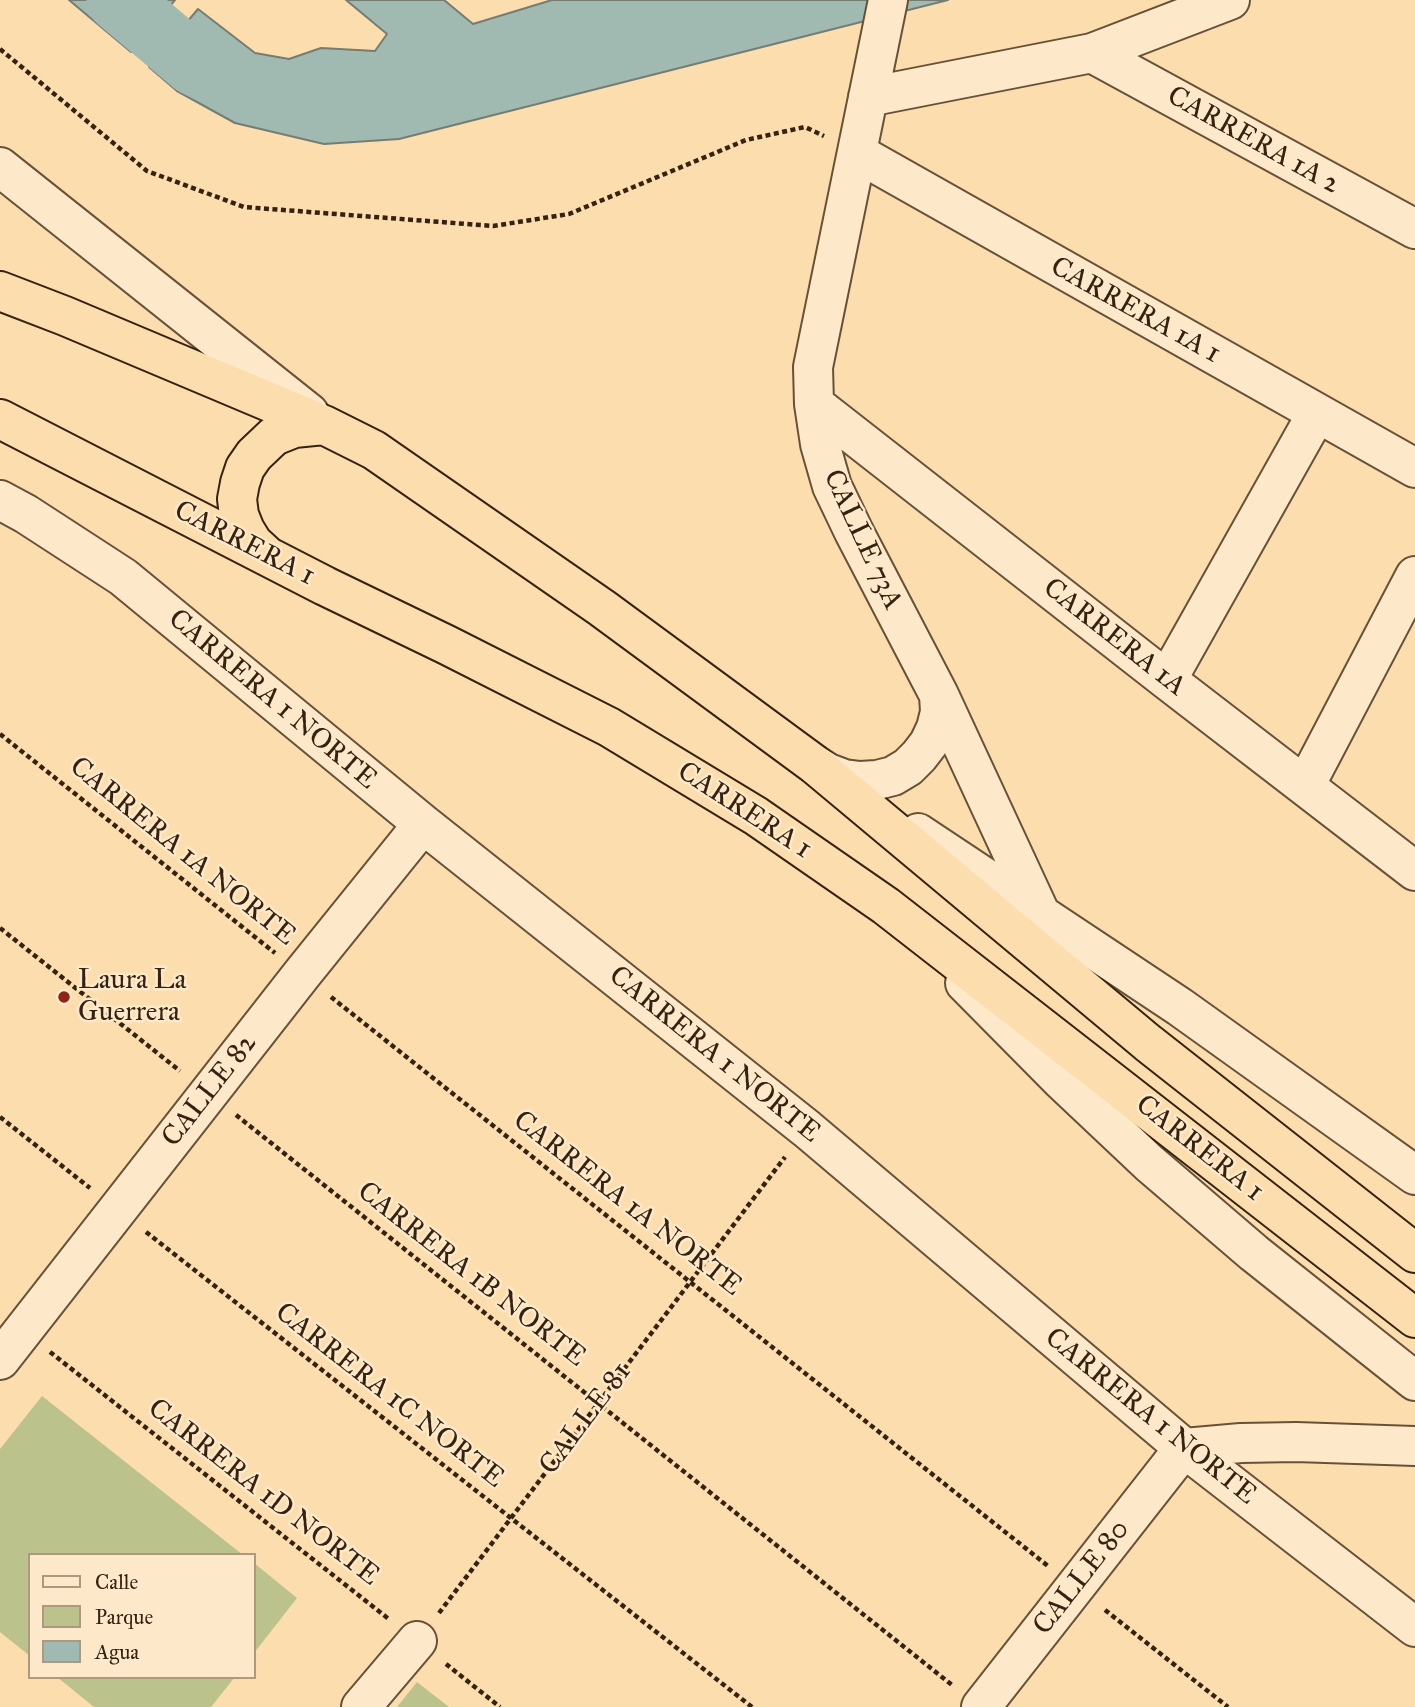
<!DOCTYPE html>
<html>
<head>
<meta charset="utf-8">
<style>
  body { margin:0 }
  #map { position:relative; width:1415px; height:1707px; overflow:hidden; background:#fcddae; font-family:"IM FELL Great Primer",serif }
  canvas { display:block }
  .legend { position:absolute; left:28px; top:1553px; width:228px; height:126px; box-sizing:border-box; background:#fde9ca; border:2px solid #ad9980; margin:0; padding:9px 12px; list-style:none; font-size:21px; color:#352211 }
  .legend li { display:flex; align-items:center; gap:14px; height:35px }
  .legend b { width:35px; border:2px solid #ad9980 }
</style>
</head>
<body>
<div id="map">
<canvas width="1415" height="1707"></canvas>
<ul class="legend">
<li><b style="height:9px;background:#fde9ca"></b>Calle</li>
<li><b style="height:19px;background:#bcc28c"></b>Parque</li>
<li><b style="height:19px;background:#a0bab2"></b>Agua</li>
</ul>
</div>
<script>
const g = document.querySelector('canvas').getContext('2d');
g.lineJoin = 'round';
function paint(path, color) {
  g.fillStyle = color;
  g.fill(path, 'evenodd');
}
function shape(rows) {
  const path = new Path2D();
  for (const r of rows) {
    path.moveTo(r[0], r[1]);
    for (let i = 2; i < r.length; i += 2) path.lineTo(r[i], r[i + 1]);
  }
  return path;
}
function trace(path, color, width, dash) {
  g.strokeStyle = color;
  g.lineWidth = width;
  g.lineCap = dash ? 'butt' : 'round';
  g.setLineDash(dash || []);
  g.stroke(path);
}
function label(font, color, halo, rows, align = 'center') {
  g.font = font + ' "IM FELL Great Primer",serif';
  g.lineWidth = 5;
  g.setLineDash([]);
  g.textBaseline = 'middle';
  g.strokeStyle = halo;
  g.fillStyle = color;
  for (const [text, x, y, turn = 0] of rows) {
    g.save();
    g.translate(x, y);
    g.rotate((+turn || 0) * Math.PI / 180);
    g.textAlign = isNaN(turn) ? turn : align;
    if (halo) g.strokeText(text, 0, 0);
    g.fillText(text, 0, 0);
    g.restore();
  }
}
paint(shape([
  [42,1396,243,1555,30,1555,30,1656,0,1632,0,1449],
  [254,1563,297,1598,254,1653],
  [57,1677,235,1677,211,1707,94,1707],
  [417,1682,449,1707,397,1707]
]), '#bcc28c');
const water = shape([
  [69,0,175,0,131,52,69,0],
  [346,0,444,0,473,24,552,0,948,0,399,139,324,144,235,123,177,91,149,67,198,9,255,53,289,59,321,48,375,51,387,34,346,0]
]);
paint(water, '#a0bab2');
trace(water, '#757d72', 2);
trace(shape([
  [118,0,194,64,243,88]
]), '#a0bab2', 63);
const minor = shape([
  [888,0,813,367,814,404,820,444,832,486,854,532,939,695,1041,915],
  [1092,53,1415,229],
  [868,97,1092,53,1230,0],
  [857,153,1415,468],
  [0,167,309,413],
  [814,404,1167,680,1415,871],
  [0,500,26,514,123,577,423,824,807,1129,1184,1448,1415,1627],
  [1167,680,1317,413],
  [817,766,828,773,844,779,860,781,877,780,893,776,908,767,919,756,929,743,936,728,940,712,939,695],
  [1305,786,1415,576],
  [918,833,1180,1007,1415,1175],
  [965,983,1061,1080,1149,1163,1254,1253,1415,1381],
  [0,1360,302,974,423,824],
  [361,1707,417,1641],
  [981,1707,1184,1448,1241,1443,1296,1442,1415,1446]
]);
const highway = shape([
  [0,291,65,316,324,425,374,450,602,608,814,764,1148,1043,1415,1253],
  [0,419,325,586,447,645,609,727,756,816,886,906,1415,1318],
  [265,554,253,543,245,530,239,515,237,499,240,483,245,468,254,455,274,436,294,428,324,425]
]);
trace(minor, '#675138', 42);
trace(highway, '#352211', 42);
trace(shape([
  [0,49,147,171,244,207,493,226,569,214,746,140,805,127,824,136],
  [0,734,275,953],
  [0,928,180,1071],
  [331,997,1048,1566],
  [236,1115,952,1685],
  [0,1117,90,1188],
  [146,1232,752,1707],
  [50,1352,390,1620],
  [1105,1610,1228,1707],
  [439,1613,785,1157],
  [446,1664,500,1707]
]), '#352211', 4.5, [5, 3.5]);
trace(minor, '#fde9ca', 38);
trace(highway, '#fcddae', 38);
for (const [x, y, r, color] of [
  [64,997,7,"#8f2418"]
]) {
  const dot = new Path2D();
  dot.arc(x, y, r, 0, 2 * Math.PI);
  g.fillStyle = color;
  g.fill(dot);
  trace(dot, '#fde9ca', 2.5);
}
label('28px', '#352211', '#fde9ca', [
  ["CARRERA 1A 2",1253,141,29],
  ["CARRERA 1A 1",1135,311,29],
  ["CALLE 73A",862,540,65],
  ["CARRERA 1",244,544,27],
  ["CARRERA 1A",1114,638,38],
  ["CARRERA 1 NORTE",272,700,40],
  ["CARRERA 1",744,811,33],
  ["CARRERA 1A NORTE",182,852,39],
  ["CARRERA 1 NORTE",714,1055,39],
  ["CALLE 82",210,1091,-52],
  ["CARRERA 1",1199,1149,38],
  ["CARRERA 1A NORTE",627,1204,38],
  ["CARRERA 1B NORTE",471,1275,38],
  ["CARRERA 1C NORTE",389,1396,38],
  ["CARRERA 1 NORTE",1150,1417,39],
  ["CALLE 81",586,1419,-53],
  ["CARRERA 1D NORTE",263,1493,38],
  ["CALLE 80",1082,1578,-52]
]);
label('28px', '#352211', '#fde9ca', [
  ["Laura La",78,981],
  ["Guerrera",78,1013]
], 'left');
</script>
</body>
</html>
